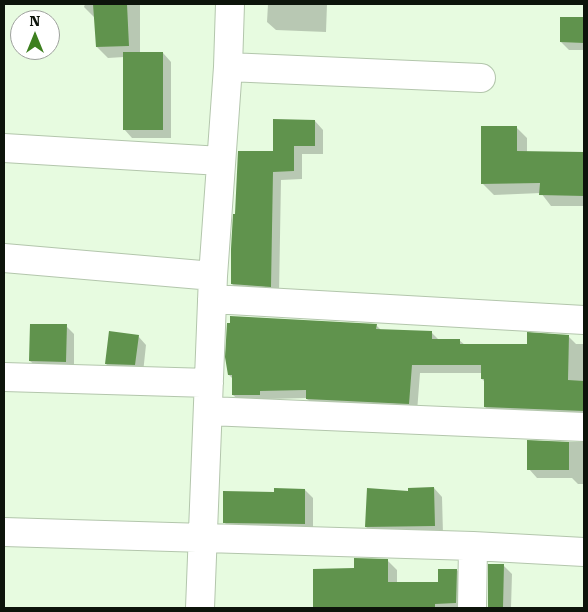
<!DOCTYPE html>
<html>
<head>
<meta charset="utf-8">
<style>
  body { margin:0 }
  #map { position:relative; width:588px; height:612px; overflow:hidden; background:#e7fbe0; font-family:"Roboto Serif",serif }
  canvas { display:block }
  .frame { position:absolute; inset:0; border:5px solid #0d140b; pointer-events:none }
  .north { position:absolute; left:10px; top:10px; width:50px; height:50px; box-sizing:border-box; background:#fff; border:1px solid #9ea19d; border-radius:50%; rotate:0deg; font-size:14px; font-weight:700; line-height:20px; text-align:center; color:#0d140b }
  .north::after { content:''; display:block; margin:auto; width:18px; height:22px; background:#3d7f1f; clip-path:polygon(50% 0,100% 100%,50% 72%,0 100%) }
</style>
</head>
<body>
<div id="map">
<canvas width="588" height="612"></canvas>
<div class="frame"></div>
<div class="north">N</div>
</div>
<script>
const g = document.querySelector('canvas').getContext('2d');
g.lineJoin = 'round';
function paint(path, color) {
  g.fillStyle = color;
  g.fill(path, 'evenodd');
}
function shape(rows) {
  const path = new Path2D();
  for (const r of rows) {
    path.moveTo(r[0], r[1]);
    for (let i = 2; i < r.length; i += 2) path.lineTo(r[i], r[i + 1]);
  }
  return path;
}
function trace(path, color, width, dash) {
  g.strokeStyle = color;
  g.lineWidth = width;
  g.lineCap = dash ? 'butt' : 'round';
  g.setLineDash(dash || []);
  g.stroke(path);
}
paint(shape([
  [85,4,140,4,140,53,163,53,171,62,171,138,132,138,124,129,124,57,108,58,97,47,95,18,84,7],
  [268,4,327,4,326,32,276,30,267,22],
  [561,18,584,19,584,50,569,50,561,42],
  [315,121,323,130,323,154,302,154,302,179,281,180,279,294,240,292,232,284,274,152],
  [516,127,527,138,527,152,584,153,584,206,551,206,541,193,494,195,483,184],
  [376,325,381,330,432,333,439,340,459,340,465,345,528,345,568,336,576,344,584,344,584,419,494,415,485,407,485,382,482,379,482,373,420,373,417,412,315,407,306,398,268,399,268,403,242,403,233,395,233,379,229,375],
  [66,326,74,334,74,370,39,369,30,361],
  [138,336,146,345,143,373,114,372,106,364],
  [529,441,584,442,584,484,578,484,572,478,537,478,529,469],
  [434,488,442,497,443,534,374,535,366,527],
  [305,490,313,498,313,532,232,531,224,522,275,493],
  [387,560,397,570,397,583,440,584,457,570,466,580,466,608,315,608,314,570,355,569],
  [490,565,503,565,512,574,511,608,489,608]
]), '#0003');
paint(shape([
  [93,4,127,4,129,46,96,47],
  [560,17,584,17,584,43,560,42],
  [123,52,163,52,163,130,123,130],
  [273,119,315,120,315,146,294,146,294,171,273,172,271,287,231,284,231,249,233,214,235,214,238,151,273,151],
  [481,126,517,126,517,151,584,152,584,196,539,195,540,183,481,184],
  [230,316,377,324,376,329,432,331,432,339,460,339,460,344,527,344,527,332,569,335,568,380,584,381,584,411,484,407,484,379,481,379,481,365,412,365,409,404,306,399,306,390,260,391,260,395,232,395,232,375,228,375,225,357,227,323,230,323],
  [30,324,67,324,66,362,29,361],
  [109,331,139,335,135,365,105,364],
  [527,440,569,442,569,470,527,470],
  [434,487,435,526,365,527,367,488,408,491,408,488],
  [274,488,305,489,305,524,223,523,223,491,274,492],
  [354,558,388,559,388,582,438,582,438,569,457,569,456,603,435,604,435,608,313,607,313,569,354,568],
  [488,564,504,564,503,608,488,608]
]), '#60934d');
const street = shape([
  [228,67,481,78],
  [4,148,221,161],
  [4,258,213,276],
  [212,299,584,320],
  [4,377,209,383],
  [209,411,584,427],
  [4,532,473,546,584,552],
  [200,608,213,276,228,67,230,4],
  [472,608,473,546]
]);
trace(street, '#b3c6ac', 30);
trace(street, '#fff', 28);
</script>
</body>
</html>
